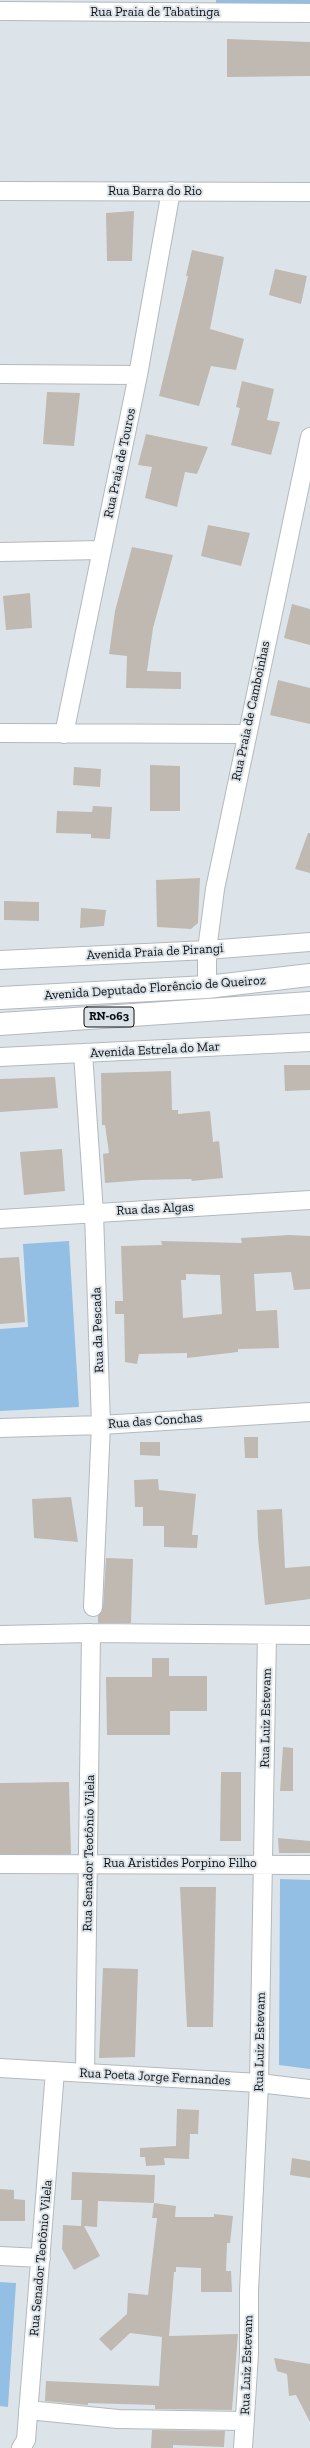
<!DOCTYPE html>
<html>
<head>
<meta charset="utf-8">
<style>
  body { margin:0 }
  canvas { display:block; background:#dce4ea }
</style>
</head>
<body>
<canvas width="310" height="2448"></canvas>
<script>
const g = document.querySelector('canvas').getContext('2d');
g.lineJoin = 'round';
function paint(path, color) {
  g.fillStyle = color;
  g.fill(path, 'evenodd');
}
function shape(rows) {
  const path = new Path2D();
  for (const r of rows) {
    path.moveTo(r[0], r[1]);
    for (let i = 2; i < r.length; i += 2) path.lineTo(r[i], r[i + 1]);
  }
  return path;
}
function trace(path, color, width, dash) {
  g.strokeStyle = color;
  g.lineWidth = width;
  g.lineCap = dash ? 'butt' : 'round';
  g.setLineDash(dash || []);
  g.stroke(path);
}
function label(font, color, halo, rows, align = 'center') {
  g.font = font + ' "Zilla Slab",serif';
  g.lineWidth = 4;
  g.setLineDash([]);
  g.textBaseline = 'middle';
  g.strokeStyle = halo;
  g.fillStyle = color;
  for (const [text, x, y, turn = 0] of rows) {
    g.save();
    g.translate(x, y);
    g.rotate((+turn || 0) * Math.PI / 180);
    g.textAlign = isNaN(turn) ? turn : align;
    if (halo) g.strokeText(text, 0, 0);
    g.fillText(text, 0, 0);
    g.restore();
  }
}
paint(shape([
  [216,0,310,0,310,6,216,6],
  [69,1241,79,1407,0,1411,0,1329,28,1327,23,1244],
  [280,1879,310,1880,310,2069,279,2065],
  [0,2282,16,2283,8,2407,0,2406]
]), '#94bfe4');
paint(shape([
  [227,39,310,42,310,76,227,77],
  [134,211,132,261,107,261,106,213],
  [192,250,224,257,210,329,244,339,236,370,211,366,199,406,159,396,188,276,186,276],
  [275,269,307,276,301,304,269,295],
  [242,381,274,389,267,420,280,422,271,455,231,445,240,408,236,407],
  [47,392,80,393,74,446,43,444],
  [146,434,208,447,197,474,185,472,177,507,145,498,152,467,138,465],
  [208,525,250,533,241,566,201,556],
  [132,547,173,555,153,628,147,671,181,672,181,689,126,688,127,656,109,654,115,611],
  [30,593,32,628,6,630,3,596],
  [292,604,310,609,310,645,284,638],
  [278,680,310,688,310,724,270,715],
  [150,765,180,766,180,811,150,811],
  [74,767,101,769,100,787,73,785],
  [93,806,112,807,110,839,91,838,91,834,56,833,57,811,92,812],
  [308,833,310,833,310,873,295,869],
  [200,878,198,923,191,929,157,927,156,880],
  [4,901,39,902,39,921,4,920],
  [81,908,106,910,104,926,80,928],
  [284,1065,310,1065,310,1090,285,1091],
  [171,1071,172,1110,178,1110,178,1114,210,1111,213,1142,219,1141,223,1178,192,1181,191,1179,142,1180,105,1183,103,1154,109,1153,105,1125,102,1125,101,1073],
  [55,1077,58,1108,0,1112,0,1079],
  [62,1149,65,1191,24,1195,20,1152],
  [289,1235,310,1236,310,1289,294,1290,291,1272,254,1274,256,1311,277,1310,279,1348,238,1349,238,1352,187,1358,187,1353,139,1354,137,1364,125,1362,124,1314,115,1314,115,1301,123,1301,121,1246,162,1245,161,1241,242,1243,241,1238],
  [186,1274,220,1275,222,1314,183,1318,181,1280,186,1280],
  [19,1257,25,1322,0,1324,0,1258],
  [244,1437,258,1437,258,1458,245,1458],
  [140,1442,160,1442,160,1456,140,1455],
  [158,1479,159,1490,196,1494,192,1535,198,1535,197,1548,164,1547,164,1526,143,1526,143,1507,135,1507,134,1480],
  [71,1497,78,1542,34,1538,32,1499],
  [282,1509,285,1568,310,1566,310,1599,265,1605,258,1538,257,1510],
  [106,1558,133,1559,131,1623,98,1623,98,1616,103,1607],
  [152,1658,169,1658,169,1676,207,1676,207,1711,170,1711,170,1735,107,1735,106,1677,152,1677],
  [283,1747,293,1748,293,1791,280,1791],
  [221,1772,241,1772,241,1841,220,1841],
  [69,1782,71,1854,0,1854,0,1783],
  [278,1838,310,1841,310,1853,279,1853],
  [180,1887,216,1887,213,2027,187,2027],
  [103,1968,138,1969,135,2057,99,2058],
  [177,2109,199,2110,198,2134,190,2134,189,2159,164,2158,165,2165,146,2166,145,2157,140,2157,140,2148,176,2146],
  [292,2158,310,2161,310,2178,290,2175],
  [72,2172,155,2175,154,2203,98,2201,97,2227,84,2226,100,2256,74,2270,62,2249,63,2225,81,2226,82,2200,71,2200],
  [0,2189,14,2190,14,2199,25,2200,25,2221,0,2221],
  [154,2203,176,2206,175,2217,214,2217,214,2214,233,2216,230,2243,227,2243,226,2271,231,2271,232,2292,201,2292,201,2268,176,2267,176,2272,174,2272,169,2336,238,2334,232,2410,155,2409,155,2405,88,2403,88,2405,45,2401,46,2381,159,2386,162,2337,130,2333,111,2351,99,2339,127,2314,128,2293,148,2295,157,2218,152,2218],
  [274,2358,310,2364,310,2422,296,2395,289,2396,287,2374,277,2371],
  [152,2430,225,2431,224,2447,173,2445,173,2448,151,2448]
]), '#bfb9b2');
const street = shape([
  [0,11,310,13],
  [0,191,310,192],
  [0,374,138,375],
  [0,552,101,550],
  [0,733,246,734],
  [64,734,138,375,171,191],
  [0,960,207,950,310,942],
  [207,987,207,950,215,889,310,437],
  [83,1053,94,1213,101,1425,93,1607],
  [0,1057,310,1042],
  [0,1219,310,1200],
  [0,1428,101,1425,310,1412],
  [0,1635,91,1633,310,1635],
  [0,1864,310,1865],
  [0,2068,259,2083,310,2089],
  [85,2072,91,1633],
  [0,2256,41,2258],
  [28,2410,118,2419,245,2421],
  [21,2448,26,2440,55,2071],
  [243,2448,249,2354,249,2291,259,2083,267,1635]
]);
const primary = shape([
  [0,998,207,987,310,975],
  [0,1024,310,1003]
]);
trace(street, '#b2b9bf', 20);
trace(primary, '#b2b9bf', 24);
trace(street, '#fff', 18);
trace(primary, '#fff', 22);
for (const [x, y, w] of [
  [109,1017,50]
]) {
  const box = new Path2D();
  box.roundRect(x - w / 2, y - 10, w, 20, 3);
  g.fillStyle = '#dce4ea';
  g.fill(box);
  trace(box, '#0d0f11', 1);
}
label('bold 12px', '#0d0f11', null, [
  ["RN-063",109,1017]
]);
label('13px', '#0d0f11', '#dce4ea', [
  ["Rua Praia de Tabatinga",155,12],
  ["Rua Barra do Rio",155,191],
  ["Rua Praia de Touros",120,463,-78],
  ["Rua Praia de Camboinhas",251,711,-78],
  ["Avenida Praia de Pirangi",155,952,-3],
  ["Avenida Deputado Florêncio de Queiroz",155,988,-4],
  ["Avenida Estrela do Mar",155,1050,-3],
  ["Rua das Algas",155,1209,-3],
  ["Rua da Pescada",98,1330,-92],
  ["Rua das Conchas",155,1421,-4],
  ["Rua Luiz Estevam",266,1718,-89],
  ["Rua Senador Teotônio Vilela",89,1853,-89],
  ["Rua Aristides Porpino Filho",180,1863],
  ["Rua Luiz Estevam",260,2042,-89],
  ["Rua Poeta Jorge Fernandes",155,2077,3],
  ["Rua Senador Teotônio Vilela",41,2258,-85],
  ["Rua Luiz Estevam",247,2365,-88]
]);
</script>
</body>
</html>
